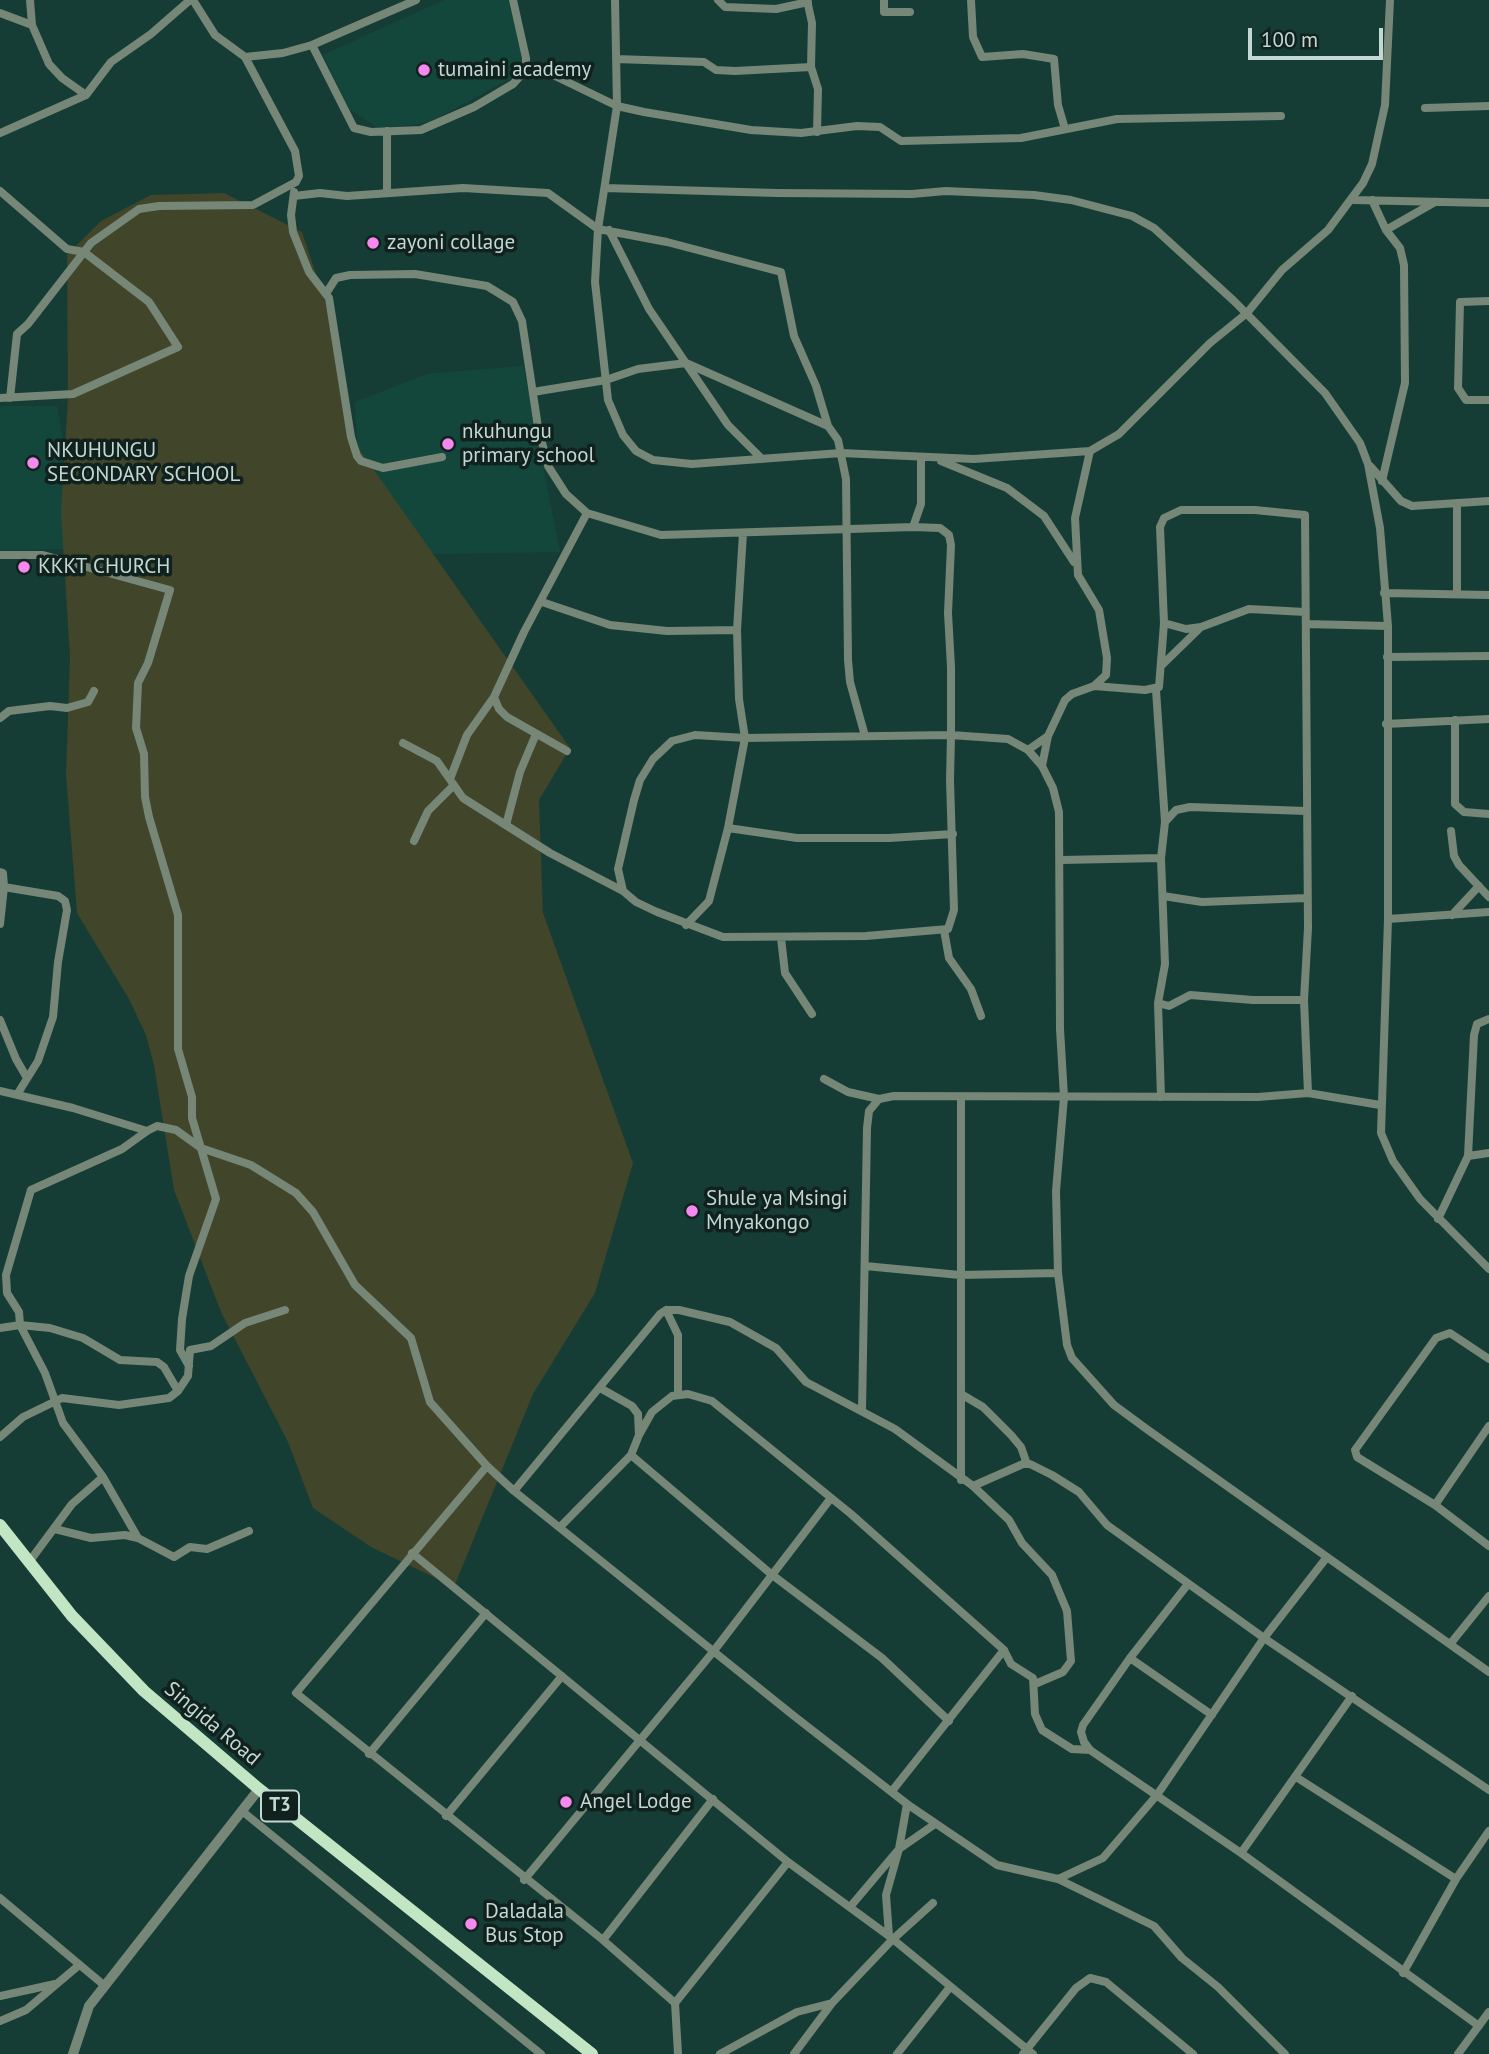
<!DOCTYPE html>
<html>
<head>
<meta charset="utf-8">
<style>
  body { margin:0 }
  #map { position:relative; width:1489px; height:2054px; overflow:hidden; background:#163d35; font-family:"PT Sans",sans-serif }
  canvas { display:block }
  .scale { position:absolute; left:1248px; top:28px; width:135px; height:32px; box-sizing:border-box; border:4px solid #c3d8d2; border-top:0; padding-left:9px; font-size:21px; line-height:24px; white-space:nowrap; color:#c3d8d2; -webkit-text-stroke:5px #11211d; paint-order:stroke }
</style>
</head>
<body>
<div id="map">
<canvas width="1489" height="2054"></canvas>
<div class="scale">100 m</div>
</div>
<script>
const g = document.querySelector('canvas').getContext('2d');
g.lineJoin = 'round';
function paint(path, color) {
  g.fillStyle = color;
  g.fill(path, 'evenodd');
}
function shape(rows) {
  const path = new Path2D();
  for (const r of rows) {
    path.moveTo(r[0], r[1]);
    for (let i = 2; i < r.length; i += 2) path.lineTo(r[i], r[i + 1]);
  }
  return path;
}
function trace(path, color, width, dash) {
  g.strokeStyle = color;
  g.lineWidth = width;
  g.lineCap = dash ? 'butt' : 'round';
  g.setLineDash(dash || []);
  g.stroke(path);
}
function label(font, color, halo, rows, align = 'center') {
  g.font = font + ' "PT Sans",sans-serif';
  g.lineWidth = 7;
  g.setLineDash([]);
  g.textBaseline = 'middle';
  g.strokeStyle = halo;
  g.fillStyle = color;
  for (const [text, x, y, turn = 0] of rows) {
    g.save();
    g.translate(x, y);
    g.rotate((+turn || 0) * Math.PI / 180);
    g.textAlign = isNaN(turn) ? turn : align;
    if (halo) g.strokeText(text, 0, 0);
    g.fillText(text, 0, 0);
    g.restore();
  }
}
paint(shape([
  [444,0,508,0,524,63,511,78,430,122,380,129,349,109,323,55],
  [523,366,560,552,363,555,355,402,427,374],
  [0,406,57,406,76,519,65,549,0,550]
]), '#14473c');
paint(shape([
  [224,193,302,232,337,337,350,436,570,748,539,800,543,913,633,1163,595,1293,533,1394,454,1587,371,1547,313,1508,288,1442,221,1312,174,1190,154,1065,146,1035,129,999,77,913,66,775,70,657,61,513,68,398,67,255,101,221,151,195]
]), '#414529');
trace(shape([
  [30,0,32,25],
  [193,0,215,35,245,57,283,53,312,45,416,0],
  [615,0,617,106,598,229,595,282,608,400,623,435,636,451,653,460,692,464,841,453,974,459,1090,451,1119,434,1210,343,1247,313,1282,270,1328,230,1363,183,1372,164,1385,105,1390,0],
  [718,0,725,7,776,9,808,2],
  [807,0,812,23,811,67],
  [884,0,884,12,910,12],
  [971,0,973,37,982,57,1023,54,1054,59,1058,105,1065,129],
  [0,13,32,25,49,64,62,78,86,95],
  [312,45,354,128,371,132,421,130,474,107,513,84,521,75,526,68,526,58,513,0],
  [616,59,704,62,716,70,735,71,811,67,818,89,817,132],
  [526,68,553,75,617,106,644,112,751,130,801,133,857,126,880,127,901,141,1021,138,1117,119,1281,116],
  [1425,108,1489,106],
  [387,131,387,193],
  [0,133,86,95,111,62,151,34,190,0],
  [605,188,776,193,912,194,946,191,1034,195,1071,200,1132,216,1154,228,1234,301,1325,393,1360,443,1368,464,1380,528,1388,626,1388,919,1381,1133,1393,1161,1420,1199,1489,1269],
  [0,191,67,249,84,252,149,302,178,347,73,394,0,398],
  [294,192,291,215,293,232,309,272,329,298,351,437,357,456,361,461,383,468,442,457],
  [294,196,320,193,347,196,463,188,548,193,598,229,667,242,781,272,794,336,816,386,828,426],
  [1353,200,1489,203],
  [1372,200,1386,230,1400,248,1404,265,1405,383,1382,481],
  [609,230,649,309,728,425,762,459],
  [1386,230,1435,202],
  [327,292,336,278,350,275,415,274,487,286,513,302,522,321,538,427,548,466,566,494,587,513,661,535,913,527,940,528,949,535,951,545,948,613,951,667,951,735,950,780,954,910,948,929,866,936,723,937,657,912,636,902,623,891,618,869,634,800,640,780,653,759,672,741,695,735,745,738,951,735,1008,739,1028,750,1042,766,1053,788,1059,812,1060,1029,1064,1097,1056,1191,1058,1273,1067,1345,1072,1358,1114,1405,1148,1430,1489,1672],
  [1489,301,1460,302,1458,388,1466,400,1489,400],
  [533,392,606,380,638,369,686,363,828,426,838,440,846,479,848,660,850,682,865,736],
  [10,398,17,334,28,324,91,243,139,209,159,206,253,205,296,182,299,176,295,151,245,57],
  [1090,451,1075,518,1078,575,1099,610,1107,658,1106,675,1094,686],
  [941,461,1007,488,1044,516,1074,562],
  [1370,466,1401,501,1412,506,1489,501],
  [1457,503,1457,593],
  [913,527,921,504,921,459],
  [0,555,43,555,170,590,148,663,138,683,136,728,144,754,145,797,149,817,178,915,178,1049,192,1097,192,1118,216,1199,189,1276,182,1319,180,1350,189,1366],
  [1384,593,1489,595],
  [542,602,610,625,667,631,737,630],
  [1164,623,1186,629,1201,627,1249,609,1305,612],
  [1306,624,1388,626],
  [1387,657,1489,656],
  [1161,666,1201,627],
  [1156,690,1165,822],
  [0,718,9,711,50,706,67,708,88,702,94,691],
  [1455,720,1455,804,1464,812,1489,814],
  [1386,724,1489,719],
  [403,743,437,761,463,798,550,853,623,891],
  [1028,750,1048,736],
  [567,751,507,717,499,709,494,697,524,632,587,513],
  [1042,766,1048,736,1065,700,1072,694,1094,686,1145,690,1159,687,1164,623,1160,527,1164,518,1181,510,1255,510,1305,515,1308,928,1304,1000,1308,1093],
  [450,779,467,735,494,697],
  [506,825,520,772,536,734],
  [728,828,797,838,889,838,953,834],
  [1451,831,1454,856,1459,865,1489,897],
  [414,841,428,811,454,785],
  [1061,860,1161,858],
  [0,872,3,873,4,887,0,924],
  [4,887,58,896,65,901,67,910,58,962,53,1017,38,1061,18,1093],
  [1163,896,1202,902,1307,898],
  [1452,915,1479,886],
  [1388,919,1489,912],
  [686,925,709,901,728,828,745,738,739,699,737,630,743,533],
  [944,930,949,958,971,989,981,1016],
  [781,938,785,973,812,1014],
  [1158,1003,1169,1006,1190,995,1253,1000,1304,1000],
  [0,1020,16,1059,27,1078],
  [824,1079,848,1092,879,1099],
  [0,1091,73,1108,147,1131,157,1126,176,1130,201,1148,251,1165,296,1193,313,1212,355,1285,411,1338,430,1402,487,1466,514,1491,794,1716,907,1804,997,1865,1058,1879,1103,1858,1157,1795,1264,1638,1327,1557],
  [1161,1097,1158,1003,1165,964,1161,858,1165,822,1176,810,1190,807,1307,811],
  [1468,1156,1474,1035,1477,1024,1489,1019],
  [1438,1219,1468,1156,1489,1153],
  [865,1266,960,1275,1058,1273],
  [666,1310,678,1335,678,1394],
  [0,1328,20,1325,50,1328,83,1338,120,1360,157,1362,164,1367,178,1391],
  [1489,1359,1450,1333,1436,1338,1355,1450,1357,1457,1435,1505,1489,1546],
  [961,1394,983,1407,1011,1435,1021,1447,1027,1464],
  [862,1411,867,1128,869,1111,879,1099,894,1096,1258,1097,1308,1093,1380,1105],
  [639,1435,652,1412,672,1396,688,1394,712,1401,851,1514,1004,1650,1011,1664,1033,1678,1035,1714,1042,1730,1072,1749,1090,1750],
  [0,1437,23,1417,62,1398,119,1405,169,1398,178,1391,188,1376,190,1350,211,1346,245,1323,285,1310],
  [631,1455,771,1574,882,1658,949,1721],
  [487,1466,296,1693,603,1940,675,2003],
  [961,1480,961,1097],
  [973,1486,1023,1464,1030,1464,1052,1475,1079,1492,1107,1525,1264,1638,1489,1790],
  [514,1491,660,1314,666,1310,679,1310,730,1322,776,1348,806,1382,895,1429,973,1486,1009,1520,1022,1543,1052,1575,1067,1611,1071,1661,1063,1672,1035,1684],
  [1435,1505,1489,1426],
  [560,1527,631,1455,639,1435,638,1414,632,1406,600,1388],
  [55,1529,91,1538,125,1535,138,1538,174,1557,190,1547,207,1549,249,1531],
  [138,1538,103,1477,63,1423,45,1373,20,1325,19,1312,7,1293,6,1275,31,1190,122,1149,147,1131],
  [412,1553,788,1862,889,1936,1033,2054],
  [29,1562,72,1504,103,1477],
  [1188,1584,1130,1658,1083,1725,1081,1732,1084,1742,1090,1750,1241,1853,1479,2026],
  [1451,1643,1489,1596],
  [1130,1658,1212,1715],
  [369,1754,486,1613],
  [1296,1777,1456,1879],
  [892,1791,1004,1650],
  [242,1811,541,2054],
  [446,1816,562,1676],
  [1241,1853,1352,1696],
  [1058,1879,1154,1926,1182,1958,1218,1987,1285,2054],
  [524,1880,713,1652,831,1498],
  [0,1898,105,1986],
  [850,1907,899,1849,935,1824],
  [889,1936,886,1895,899,1849,907,1804],
  [603,1940,713,1799],
  [1403,1973,1456,1879,1489,1831],
  [0,1996,55,1984],
  [0,2021,26,2010,78,1966],
  [678,2054,675,2003,788,1862],
  [720,2054,797,2012,832,2003,892,1940,933,1903],
  [794,2054,832,2003],
  [897,2054,950,1987],
  [1023,2054,1076,1988,1090,1978,1106,1982,1193,2054],
  [1458,2054,1489,2012]
]), '#768677', 8);
trace(shape([
  [73,2054,89,2006,259,1789]
]), '#768677', 10);
trace(shape([
  [0,1525,72,1616,144,1691,259,1789,592,2054]
]), '#c2e6c4', 12);
for (const [x, y, r, color] of [
  [424,70,7,"#f589ef"],
  [373,243,7,"#f589ef"],
  [448,444,7,"#f589ef"],
  [33,463,7,"#f589ef"],
  [24,567,7,"#f589ef"],
  [692,1211,7,"#f589ef"],
  [566,1802,7,"#f589ef"],
  [471,1924,7,"#f589ef"]
]) {
  const dot = new Path2D();
  dot.arc(x, y, r, 0, 2 * Math.PI);
  g.fillStyle = color;
  g.fill(dot);
  trace(dot, '#11211d', 2.5);
}
for (const [x, y, w] of [
  [280,1806,38]
]) {
  const box = new Path2D();
  box.roundRect(x - w / 2, y - 15.5, w, 31, 5);
  g.fillStyle = '#11211d';
  g.fill(box);
  trace(box, '#c3d8d2', 2);
}
label('bold 19px', '#c3d8d2', null, [
  ["T3",280,1806]
]);
label('21px', '#c3d8d2', '#11211d', [
  ["tumaini academy",438,70],
  ["zayoni collage",387,243],
  ["nkuhungu",462,432],
  ["primary school",462,456],
  ["NKUHUNGU",47,451],
  ["SECONDARY SCHOOL",47,475],
  ["KKKT CHURCH",38,567],
  ["Shule ya Msingi",706,1199],
  ["Mnyakongo",706,1223],
  ["Angel Lodge",580,1802],
  ["Daladala",485,1912],
  ["Bus Stop",485,1936]
], 'left');
label('21px', '#c3d8d2', '#11211d', [
  ["Singida Road",212,1724,40]
]);
</script>
</body>
</html>
